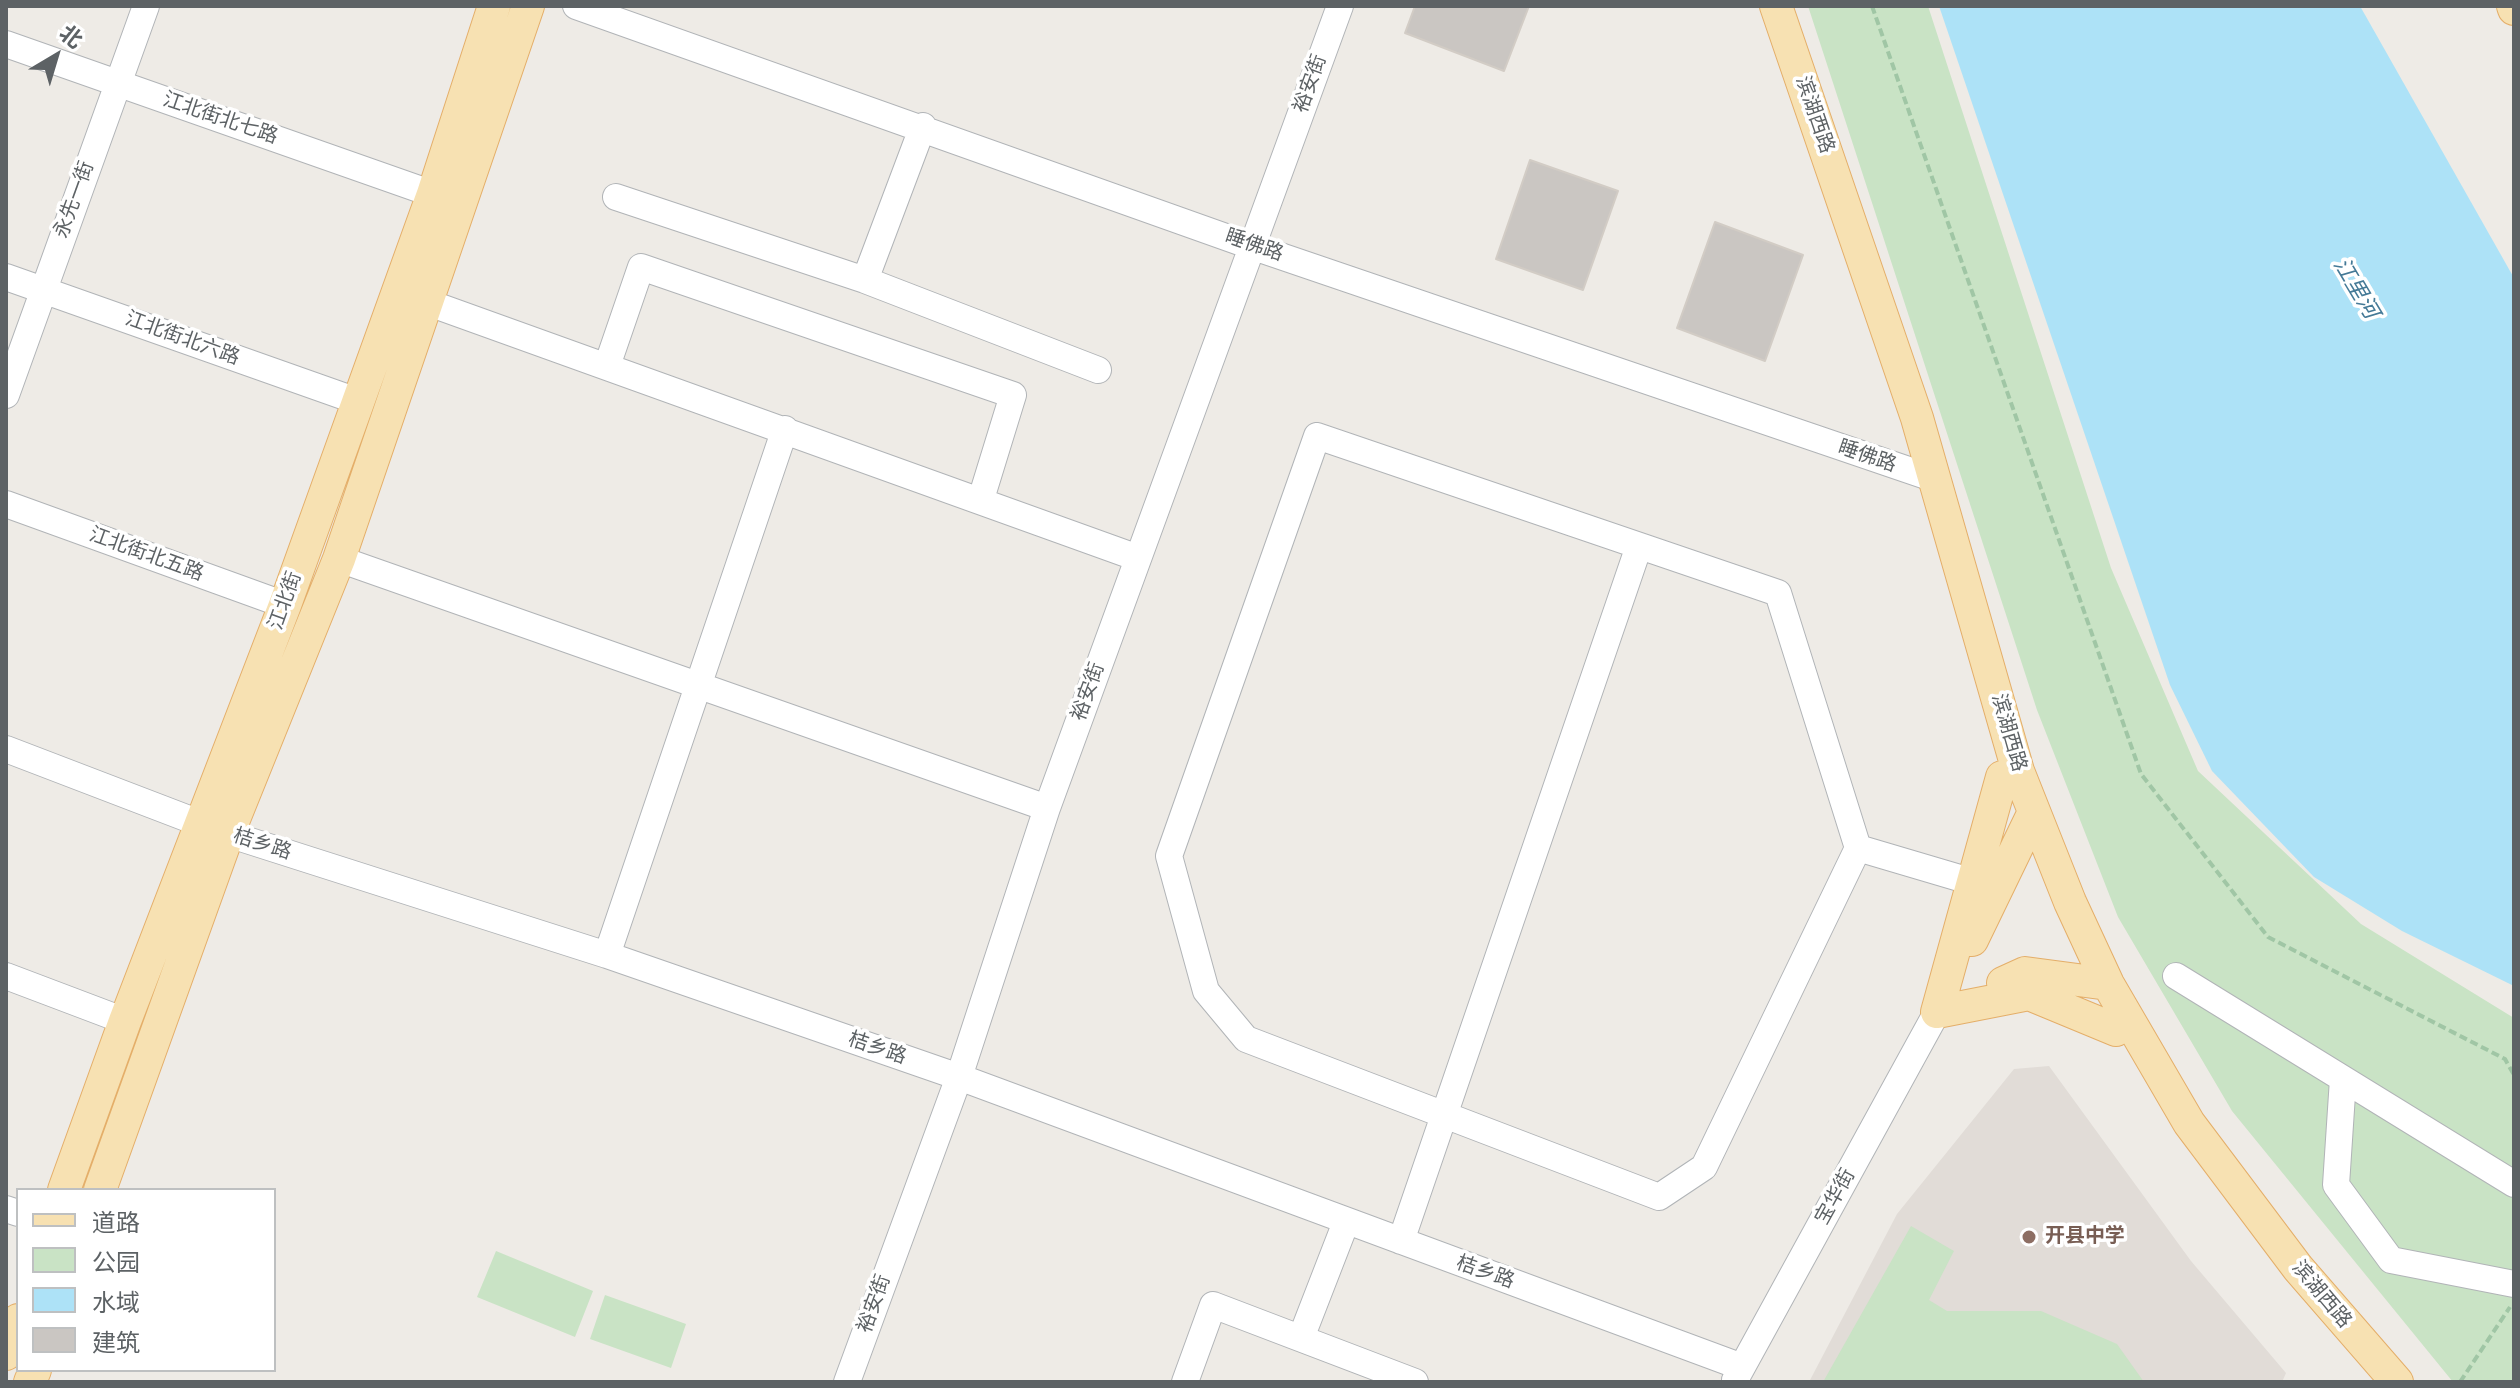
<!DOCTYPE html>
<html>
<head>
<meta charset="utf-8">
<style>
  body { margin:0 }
  #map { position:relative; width:2520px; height:1388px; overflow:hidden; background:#eeebe6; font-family:Roboto,"Noto Sans SC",sans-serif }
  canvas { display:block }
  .frame { position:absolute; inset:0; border:8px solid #5d6265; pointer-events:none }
  .legend { position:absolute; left:16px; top:1188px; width:260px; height:184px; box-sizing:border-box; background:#fff; border:2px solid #bec0c1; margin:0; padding:10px 14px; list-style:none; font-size:24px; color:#5d6265 }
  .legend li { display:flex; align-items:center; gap:16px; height:40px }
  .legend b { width:40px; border:2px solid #bec0c1 }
  .north { position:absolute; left:16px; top:16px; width:80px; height:80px; -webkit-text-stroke:6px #fff; paint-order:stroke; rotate:38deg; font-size:22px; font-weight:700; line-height:32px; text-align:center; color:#5d6265 }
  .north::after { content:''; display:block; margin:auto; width:28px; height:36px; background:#5d6265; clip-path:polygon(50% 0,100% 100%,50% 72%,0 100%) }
</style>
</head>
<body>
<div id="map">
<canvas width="2520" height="1388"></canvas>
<div class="frame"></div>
<ul class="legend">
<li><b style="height:10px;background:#f7e1b2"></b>道路</li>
<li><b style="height:22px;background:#c9e3c5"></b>公园</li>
<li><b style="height:22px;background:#ade2f7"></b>水域</li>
<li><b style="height:22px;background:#cac6c2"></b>建筑</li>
</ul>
<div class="north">北</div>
</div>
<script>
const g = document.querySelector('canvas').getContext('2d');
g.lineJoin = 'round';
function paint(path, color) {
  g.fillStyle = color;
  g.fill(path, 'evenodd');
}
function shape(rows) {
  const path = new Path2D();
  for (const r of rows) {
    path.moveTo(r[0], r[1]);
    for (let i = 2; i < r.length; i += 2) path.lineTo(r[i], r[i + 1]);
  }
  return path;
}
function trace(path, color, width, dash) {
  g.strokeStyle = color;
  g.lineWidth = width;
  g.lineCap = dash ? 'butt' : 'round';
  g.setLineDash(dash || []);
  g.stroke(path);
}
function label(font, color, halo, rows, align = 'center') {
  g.font = font + ' Roboto,"Noto Sans SC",sans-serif';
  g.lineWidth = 7;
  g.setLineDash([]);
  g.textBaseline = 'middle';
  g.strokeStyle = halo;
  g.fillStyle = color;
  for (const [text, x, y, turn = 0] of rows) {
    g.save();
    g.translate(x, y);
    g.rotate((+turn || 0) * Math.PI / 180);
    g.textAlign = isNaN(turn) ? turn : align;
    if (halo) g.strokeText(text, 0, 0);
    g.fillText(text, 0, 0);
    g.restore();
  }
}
paint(shape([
  [2049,1066,2191,1261,2286,1373,2282,1382,1809,1382,1897,1214,2014,1069]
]), '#e1dcd7');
paint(shape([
  [1808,6,1928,6,2111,568,2198,771,2361,924,2514,1018,2514,1382,2453,1382,2232,1111,2118,917,2037,710],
  [1911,1226,1954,1251,1929,1300,1947,1311,2041,1311,2117,1344,2144,1382,1823,1382],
  [496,1251,593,1291,575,1337,477,1297],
  [605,1295,686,1324,671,1368,590,1339]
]), '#c9e3c5');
paint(shape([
  [1939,6,2360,6,2514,278,2514,986,2402,931,2314,877,2212,771,2170,685]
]), '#ade2f7');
const building = shape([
  [1415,6,1529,6,1504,71,1405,33,1415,6],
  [1530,160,1618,191,1583,290,1496,259,1530,160],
  [1715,222,1803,255,1765,361,1677,328,1715,222]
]);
paint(building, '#cac6c2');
trace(building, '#d2ccc5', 2);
const minor = shape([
  [576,6,1251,246,1935,479],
  [6,44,433,194],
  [616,197,865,280,1098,370],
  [6,277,357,401],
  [865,280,923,126],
  [429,303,1138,558],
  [607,366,641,267,1013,395,981,499],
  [6,395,146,6],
  [1317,436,1778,593,1858,848,1704,1167,1659,1197,1246,1039,1206,991,1169,856,1317,436],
  [6,504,285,605],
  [339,559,1047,808],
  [6,749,228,834,607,955,959,1077,1742,1367],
  [1858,848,1973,882],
  [607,955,785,429],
  [6,976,125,1021],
  [2176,976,2514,1184],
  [2343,1079,2336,1185,2391,1260,2514,1284],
  [6,1209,18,1213],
  [1401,1241,1639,546],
  [1301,1338,1346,1222],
  [1735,1380,1937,1012],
  [847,1382,959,1077,1047,808,1340,6],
  [1185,1382,1213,1305,1415,1382]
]);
const major = shape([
  [1776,6,1917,418,2018,771,2070,902,2108,984,2189,1123,2298,1268,2397,1382],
  [2513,6,2514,9],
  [1972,940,2034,812],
  [2003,983,2025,973,2108,984],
  [1937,1012,2002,777],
  [1937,1012,2029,994,2116,1030],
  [64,1190,125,1021,285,605,433,194,494,6],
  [100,1190,228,834,339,559,528,6],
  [6,1354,18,1320],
  [30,1382,35,1370]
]);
trace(minor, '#b1b4b7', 28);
trace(major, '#e4ae69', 34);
trace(shape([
  [1872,6,2141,774,2268,937,2505,1059,2514,1075],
  [2460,1382,2510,1307]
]), '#a0c6a5', 4, [8, 4]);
trace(minor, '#fff', 26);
trace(major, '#f7e1b2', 32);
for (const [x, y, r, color] of [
  [2029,1237,8,"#8d6e63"]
]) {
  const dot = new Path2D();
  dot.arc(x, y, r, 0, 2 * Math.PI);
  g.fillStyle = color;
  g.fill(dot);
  trace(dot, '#fff', 3);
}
label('20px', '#5d6265', '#fff', [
  ["裕安街",1311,84,-70],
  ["滨湖西路",1814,115,71],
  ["江北街北七路",220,119,19],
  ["永先一街",75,200,-70],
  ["睡佛路",1254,246,19],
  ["江北街北六路",182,339,20],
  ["睡佛路",1867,457,19],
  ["江北街北五路",146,555,20],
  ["江北街",286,601,-70],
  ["裕安街",1089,692,-70],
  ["滨湖西路",2008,733,74],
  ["桔乡路",262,845,18],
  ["桔乡路",877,1049,19],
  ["宝华街",1836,1197,-61],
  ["桔乡路",1485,1273,20],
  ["滨湖西路",2321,1295,50],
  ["裕安街",875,1304,-70]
]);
label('bold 20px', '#785e54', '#fff', [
  ["开县中学",2045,1237]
], 'left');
label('italic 22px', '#457a97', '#fff', [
  ["江里河",2355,289,59]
]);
</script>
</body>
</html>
